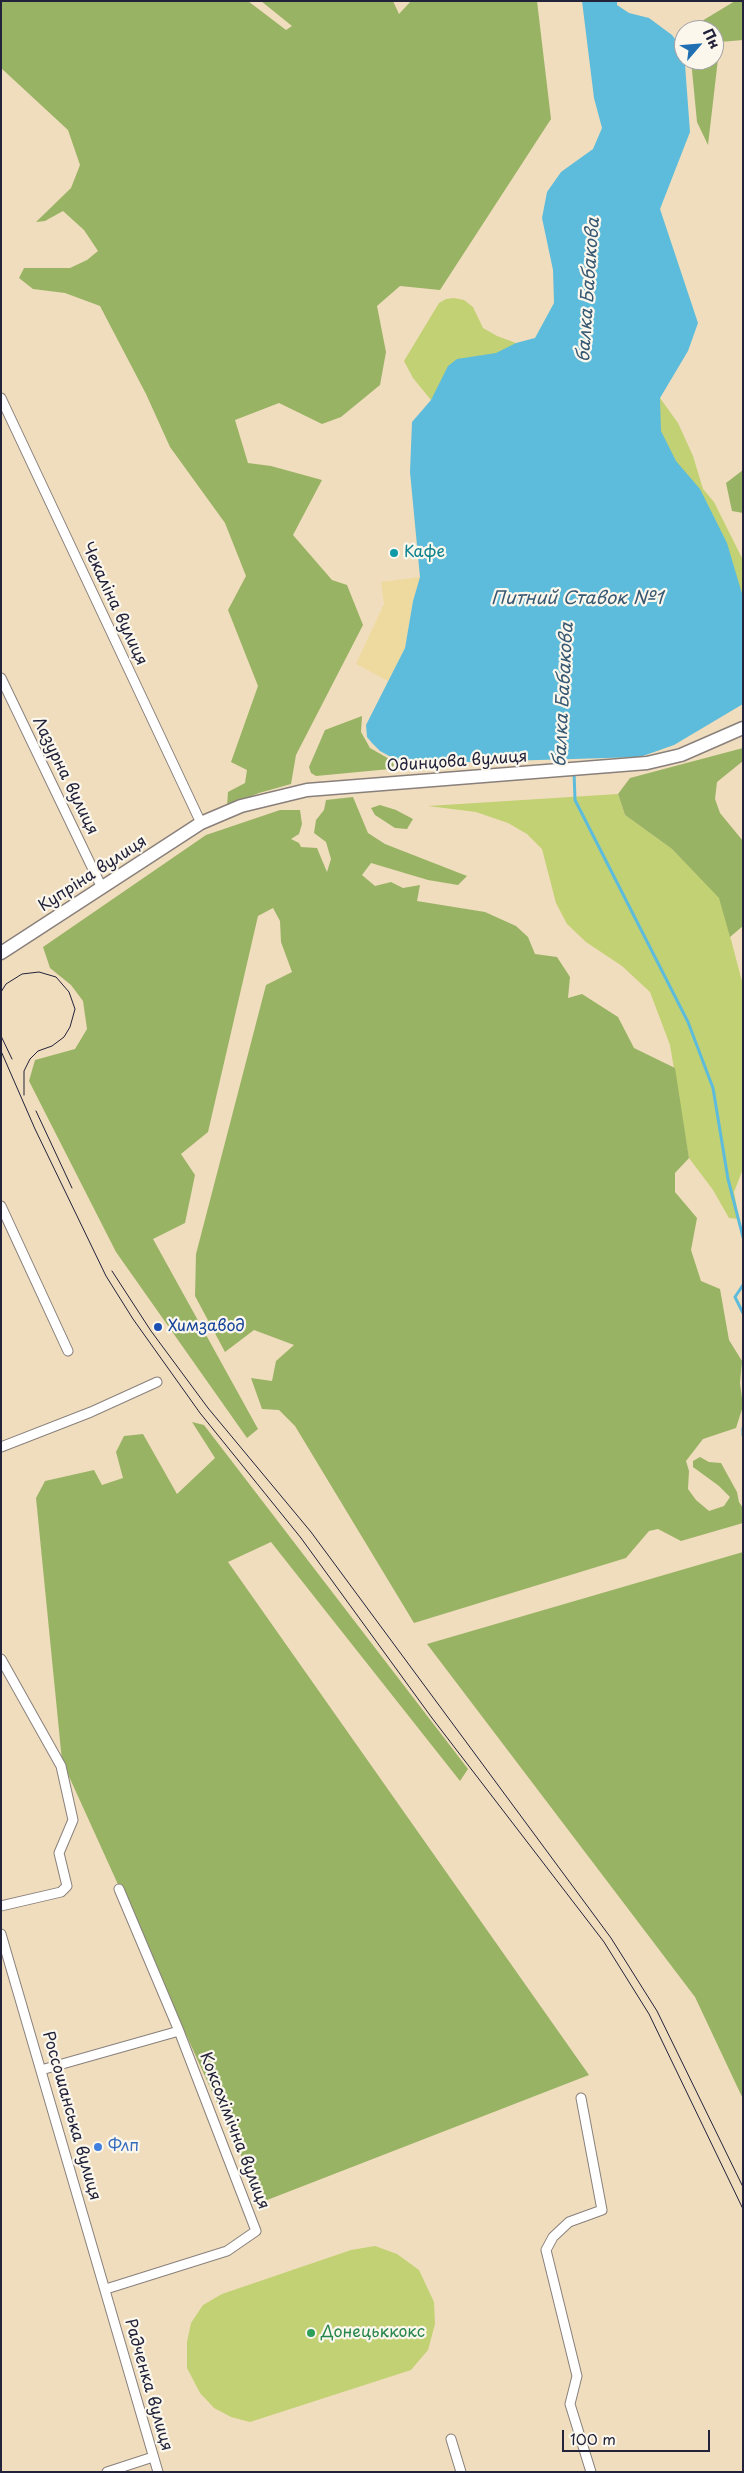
<!DOCTYPE html>
<html>
<head>
<meta charset="utf-8">
<style>
  body { margin:0 }
  #map { position:relative; width:744px; height:2473px; overflow:hidden; background:#f0ddbd; font-family:"Playpen Sans",sans-serif }
  canvas { display:block }
  .frame { position:absolute; inset:0; border:2px solid #22223b; pointer-events:none }
  .north { position:absolute; left:674px; top:20px; width:50px; height:50px; box-sizing:border-box; background:#fbf7ec; border:1px solid #a4a2a5; border-radius:50%; rotate:63deg; font-size:14px; font-weight:700; line-height:20px; text-align:center; color:#22223b }
  .north::after { content:''; display:block; margin:auto; width:18px; height:22px; background:#1f6fb2; clip-path:polygon(50% 0,100% 100%,50% 72%,0 100%) }
  .scale { position:absolute; left:562px; top:2430px; width:148px; height:22px; box-sizing:border-box; border:2px solid #22223b; border-top:0; padding-left:6px; font-size:15px; line-height:18px; white-space:nowrap; color:#22223b; -webkit-text-stroke:4px #fbf7ec; paint-order:stroke }
</style>
</head>
<body>
<div id="map">
<canvas width="744" height="2473"></canvas>
<div class="frame"></div>
<div class="north">Пн</div>
<div class="scale">100 m</div>
</div>
<script>
const g = document.querySelector('canvas').getContext('2d');
g.lineJoin = 'round';
function paint(path, color) {
  g.fillStyle = color;
  g.fill(path, 'evenodd');
}
function shape(rows) {
  const path = new Path2D();
  for (const r of rows) {
    path.moveTo(r[0], r[1]);
    for (let i = 2; i < r.length; i += 2) path.lineTo(r[i], r[i + 1]);
  }
  return path;
}
function trace(path, color, width, dash) {
  g.strokeStyle = color;
  g.lineWidth = width;
  g.lineCap = dash ? 'butt' : 'round';
  g.setLineDash(dash || []);
  g.stroke(path);
}
function label(font, color, halo, rows, align = 'center') {
  g.font = font + ' "Playpen Sans",sans-serif';
  g.lineWidth = 4.5;
  g.setLineDash([]);
  g.textBaseline = 'middle';
  g.strokeStyle = halo;
  g.fillStyle = color;
  for (const [text, x, y, turn = 0] of rows) {
    g.save();
    g.translate(x, y);
    g.rotate((+turn || 0) * Math.PI / 180);
    g.textAlign = isNaN(turn) ? turn : align;
    if (halo) g.strokeText(text, 0, 0);
    g.fillText(text, 0, 0);
    g.restore();
  }
}
paint(shape([
  [454,298,464,300,473,307,483,328,497,336,516,343,512,352,431,400,413,378,404,361,439,303,446,299],
  [660,398,678,423,693,456,703,489,714,502,743,560,743,640,644,424],
  [618,794,625,815,672,849,720,898,743,985,743,1169,734,1192,739,1219,729,1218,713,1190,689,1158,670,1045,650,992,622,966,586,942,567,924,556,903,542,849,527,834,508,823,476,812,428,806],
  [375,2246,397,2254,419,2270,434,2302,435,2324,428,2350,411,2370,250,2422,231,2417,214,2408,200,2393,187,2368,187,2342,191,2323,203,2305,222,2294,351,2250]
]), '#c2d173');
paint(shape([
  [1,1,248,1,286,30,292,26,261,1,393,1,399,14,411,1,537,1,551,119,440,290,400,286,377,306,386,352,380,385,341,417,322,424,279,403,235,420,248,463,271,466,322,480,293,535,332,580,347,585,363,625,296,755,291,784,259,793,227,806,228,792,245,783,247,770,231,762,258,686,228,610,246,576,225,523,170,447,146,394,100,306,65,293,33,289,19,278,24,268,70,268,87,260,98,251,84,230,63,211,45,221,36,222,71,188,80,165,68,130,1,68],
  [735,1,743,1,743,40,720,42,708,145,697,122,691,60,714,60,714,30,692,30,692,27],
  [743,470,743,513,732,511,726,483],
  [362,716,361,732,370,748,391,760,394,765,390,769,316,776,311,773,309,767,325,730],
  [743,748,743,761,717,782,715,799,720,813,743,841,743,926,730,937,719,898,672,849,625,815,618,794,630,778],
  [353,797,368,833,385,844,467,876,458,885,428,880,371,863,362,875,375,886,391,882,403,888,420,885,417,901,485,912,516,926,528,937,535,954,557,957,570,977,568,998,582,994,618,1017,634,1048,675,1068,689,1158,675,1173,675,1192,697,1218,691,1250,701,1281,720,1289,729,1340,742,1361,740,1383,743,1406,736,1428,703,1439,686,1461,689,1471,688,1489,696,1500,709,1511,724,1506,730,1497,719,1486,693,1467,693,1461,700,1457,709,1462,721,1463,737,1492,739,1502,743,1508,743,1523,681,1541,658,1529,649,1531,626,1558,414,1623,295,1426,279,1410,262,1409,251,1378,272,1381,276,1361,294,1345,254,1330,225,1352,195,1296,196,1254,266,985,292,972,281,942,280,921,273,908,258,916,208,1132,181,1154,195,1175,185,1223,153,1239,258,1429,247,1438,116,1252,29,1081,35,1060,75,1049,87,1029,83,1001,71,985,50,968,43,947,206,835,280,810,300,810,302,824,299,834,291,839,299,843,301,847,317,848,327,872,331,859,326,842,314,833,316,820,324,810,326,800],
  [380,805,396,810,413,819,407,829,395,828,375,815,371,808],
  [192,1422,204,1425,468,1769,460,1781,271,1542,228,1562,589,2075,262,2202,62,1761,36,1498,45,1481,94,1470,102,1485,123,1478,116,1452,124,1436,143,1434,177,1494,215,1458],
  [743,1552,743,2099,695,1997,427,1644]
]), '#99b365');
paint(shape([
  [420,577,413,601,405,648,388,681,356,664,384,604,381,582]
]), '#eeda9e');
paint(shape([
  [582,1,617,1,617,5,629,13,649,18,672,35,684,51,690,132,660,209,698,323,688,351,660,398,661,431,676,461,700,489,727,543,743,597,743,704,674,745,640,757,404,764,380,751,372,743,367,737,366,725,405,648,413,601,420,577,410,472,412,422,431,400,448,366,457,359,496,353,516,343,535,338,554,303,553,270,542,218,547,192,561,172,593,149,602,128,594,98]
]), '#5dbcdb');
trace(shape([
  [574,772,575,800,688,1022,713,1088,728,1179,743,1237],
  [743,1285,735,1297,743,1313],
  [743,1428,743,1435]
]), '#5dbcdb', 3);
const minor = shape([
  [1,398,201,823],
  [1,678,102,888],
  [1,1206,68,1351],
  [1,1447,91,1412,157,1382],
  [1,1659,61,1766,73,1820,59,1853,67,1886,61,1892,1,1906],
  [1,1934,158,2472],
  [41,2070,179,2031],
  [581,2098,602,2210,569,2222,553,2237,546,2250,577,2376,570,2404,591,2472],
  [106,2289,227,2251,256,2231,179,2031,119,1889],
  [451,2439,461,2472],
  [107,2472,153,2457]
]);
const secondary = shape([
  [1,953,201,823,241,806,307,790,647,763,681,755,743,728]
]);
trace(minor, '#89807c', 11);
trace(secondary, '#89807c', 15);
trace(minor, '#fff', 9);
trace(secondary, '#fff', 12);
trace(shape([
  [1,992,6,984,22,974,39,972,56,977,69,992,75,1009,70,1027,64,1037,52,1046,38,1051,30,1059,24,1071,24,1095],
  [1,1036,12,1059],
  [1,1051,35,1129,106,1276,133,1319,200,1413,301,1538,432,1718,604,1942,649,2014,743,2209],
  [36,1111,72,1188],
  [112,1271,151,1331,208,1408,311,1532,611,1938,657,2011,743,2187]
]), '#22223b', 1);
for (const [x, y, r, color] of [
  [394,553,5,"#0f9aa8"],
  [158,1327,5,"#1a4fb4"],
  [98,2147,5,"#3f7fe0"],
  [311,2333,5,"#2e9e5b"]
]) {
  const dot = new Path2D();
  dot.arc(x, y, r, 0, 2 * Math.PI);
  g.fillStyle = color;
  g.fill(dot);
  trace(dot, '#fbf7ec', 2);
}
label('16px', '#0d838f', '#fbf7ec', [
  ["Кафе",404,553]
], 'left');
label('16px', '#22223b', '#fbf7ec', [
  ["Чекаліна вулиця",114,604,65],
  ["Одинцова вулиця",457,762,-4],
  ["Лазурна вулиця",65,776,64],
  ["Купріна вулиця",93,874,-33],
  ["Россошанська вулиця",71,2116,74],
  ["Коксохімічна вулиця",234,2131,69],
  ["Радченка вулиця",148,2385,74]
]);
label('16px', '#164399', '#fbf7ec', [
  ["Химзавод",168,1327]
], 'left');
label('16px', '#366cbe', '#fbf7ec', [
  ["Флп",108,2147]
], 'left');
label('16px', '#27864d', '#fbf7ec', [
  ["Донецьккокс",321,2333]
], 'left');
label('italic 18px', '#375873', '#fbf7ec', [
  ["балка Бабакова",589,290,-86],
  ["Питний Ставок №1",577,599],
  ["балка Бабакова",564,695,-87]
]);
</script>
</body>
</html>
